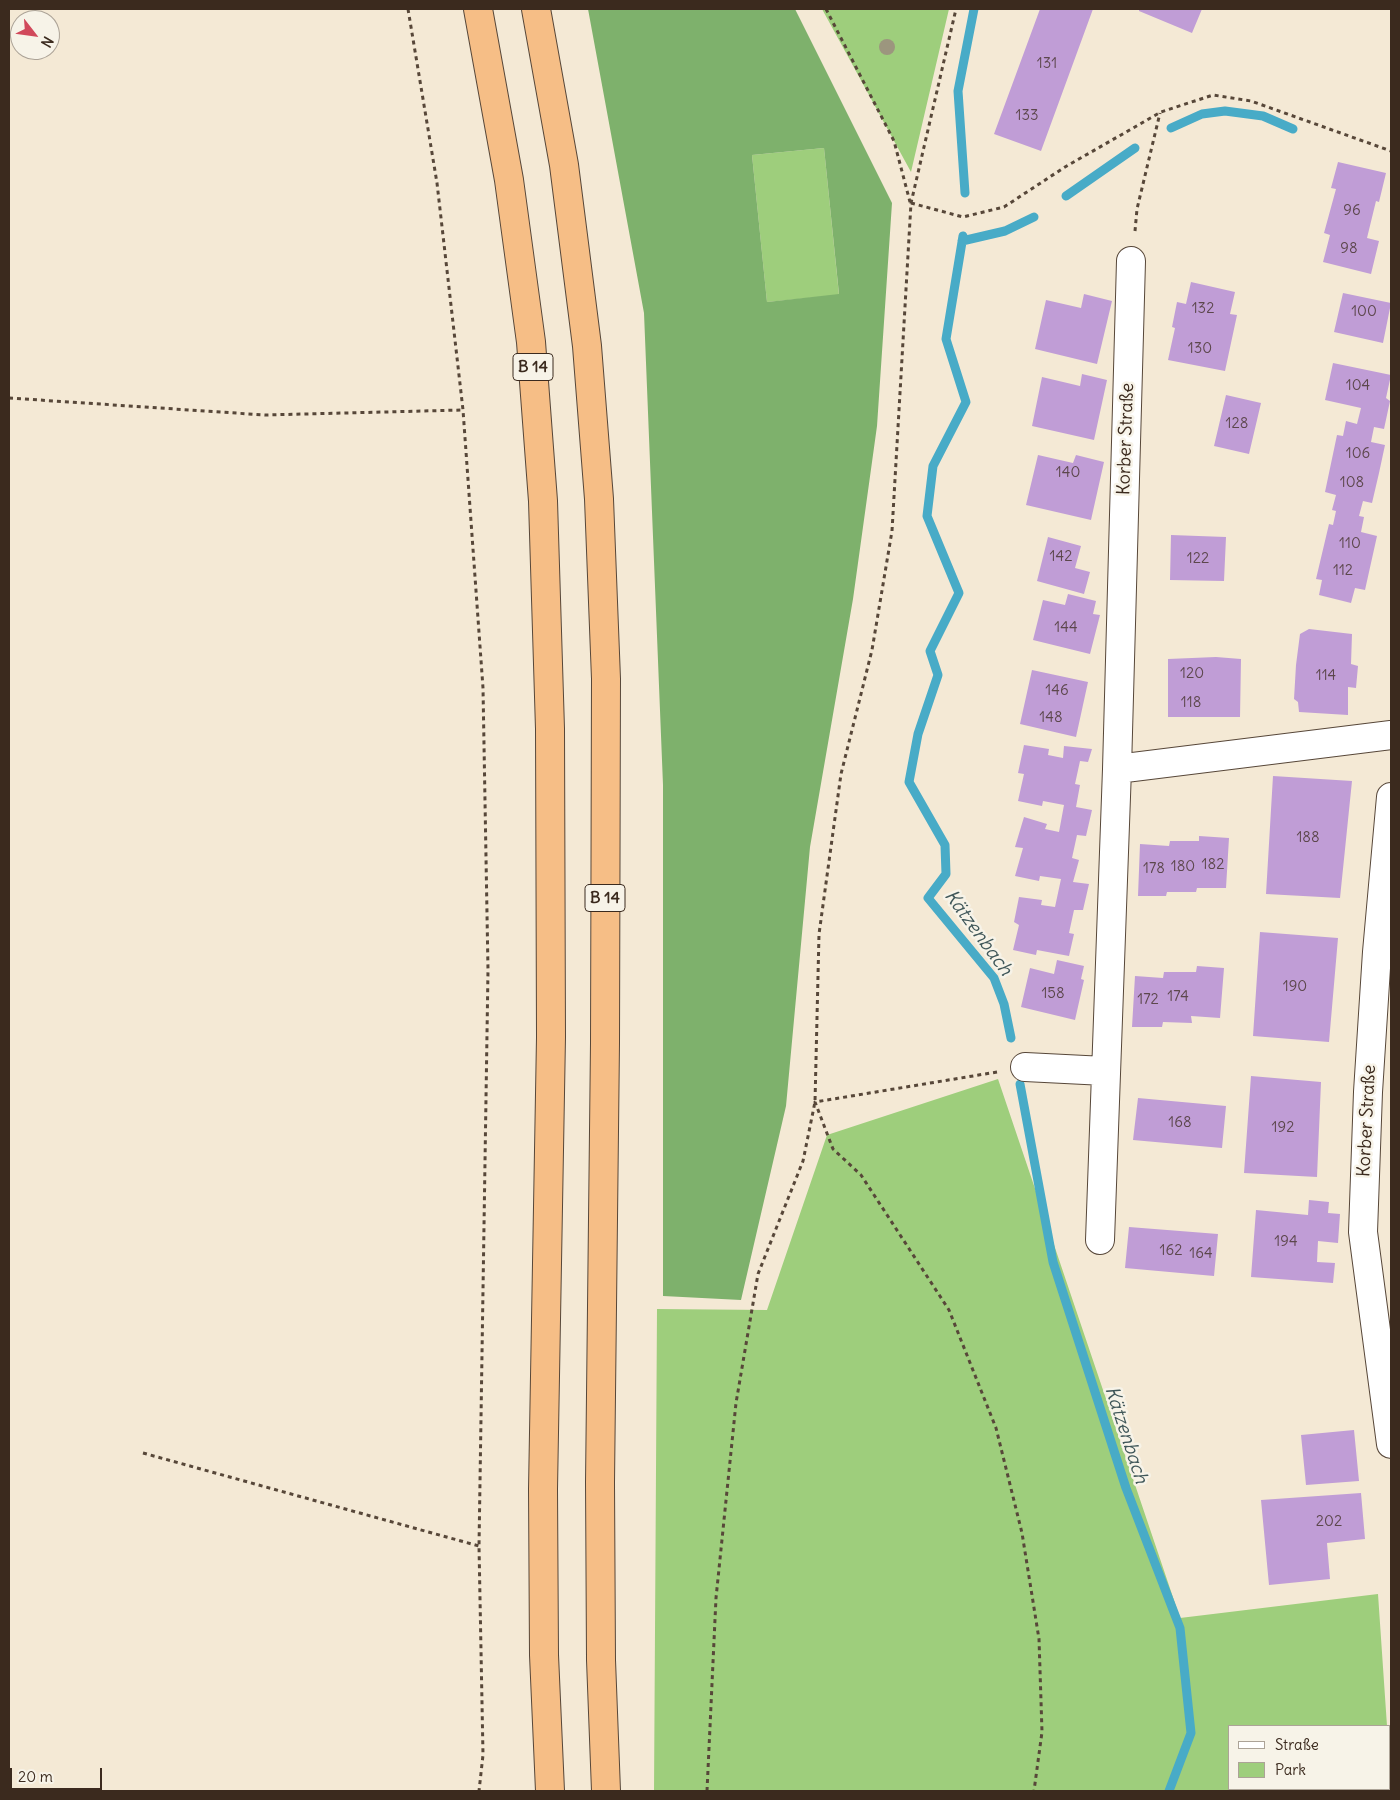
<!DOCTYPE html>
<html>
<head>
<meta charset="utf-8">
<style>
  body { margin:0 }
  #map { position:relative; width:1400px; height:1800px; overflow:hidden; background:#f4e9d5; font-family:Delius,sans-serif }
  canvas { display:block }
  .frame { position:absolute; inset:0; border:10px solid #3b2a1e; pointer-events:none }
  .legend { position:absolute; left:1228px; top:1725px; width:162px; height:65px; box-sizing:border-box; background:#f7f3e8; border:1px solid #aca397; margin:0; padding:6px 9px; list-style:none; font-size:15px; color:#3b2a1e }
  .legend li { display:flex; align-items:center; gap:10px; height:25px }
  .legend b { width:25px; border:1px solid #aca397 }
  .north { position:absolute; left:10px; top:10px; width:50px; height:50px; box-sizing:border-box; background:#f7f3e8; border:1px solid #aca397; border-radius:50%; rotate:120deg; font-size:14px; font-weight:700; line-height:20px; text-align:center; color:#3b2a1e }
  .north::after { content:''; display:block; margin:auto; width:18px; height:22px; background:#d1495b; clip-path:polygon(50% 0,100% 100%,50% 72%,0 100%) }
  .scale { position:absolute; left:10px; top:1768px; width:92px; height:22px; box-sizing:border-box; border:2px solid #3b2a1e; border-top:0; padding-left:6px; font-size:15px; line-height:18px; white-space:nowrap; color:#3b2a1e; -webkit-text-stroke:4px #f7f3e8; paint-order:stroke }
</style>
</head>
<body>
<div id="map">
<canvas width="1400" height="1800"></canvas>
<div class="frame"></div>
<ul class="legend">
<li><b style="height:6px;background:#fff"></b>Straße</li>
<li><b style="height:14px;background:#9ece7c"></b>Park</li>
</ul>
<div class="north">N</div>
<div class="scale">20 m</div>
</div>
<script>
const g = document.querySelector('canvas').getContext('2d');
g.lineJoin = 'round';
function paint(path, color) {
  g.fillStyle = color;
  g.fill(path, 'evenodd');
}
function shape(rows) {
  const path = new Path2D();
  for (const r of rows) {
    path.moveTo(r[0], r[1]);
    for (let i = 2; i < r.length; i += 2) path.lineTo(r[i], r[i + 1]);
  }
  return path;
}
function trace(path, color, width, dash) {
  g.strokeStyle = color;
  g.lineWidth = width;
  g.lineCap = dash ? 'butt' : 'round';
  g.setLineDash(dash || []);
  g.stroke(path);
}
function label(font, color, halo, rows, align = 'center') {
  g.font = font + ' Delius,sans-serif';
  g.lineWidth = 5;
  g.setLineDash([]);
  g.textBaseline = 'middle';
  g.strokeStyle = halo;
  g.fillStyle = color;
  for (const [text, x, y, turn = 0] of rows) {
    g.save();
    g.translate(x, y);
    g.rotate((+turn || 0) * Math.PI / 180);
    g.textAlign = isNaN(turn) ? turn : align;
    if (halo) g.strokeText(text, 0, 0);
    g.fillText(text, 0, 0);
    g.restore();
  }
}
paint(shape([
  [822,9,949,9,911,172],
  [824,148,839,295,767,302,752,155],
  [998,1079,1180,1618,1378,1594,1387,1726,1229,1726,1229,1789,1388,1789,1388,1791,654,1791,657,1309,767,1310,827,1135]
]), '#9ece7c');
paint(shape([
  [588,9,795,9,892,203,877,426,853,599,810,847,786,1106,741,1300,663,1296,663,785,644,313],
  [824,148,839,294,767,302,752,155]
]), '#7eb16c');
trace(shape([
  [1171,128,1202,114,1225,111,1263,116,1293,129],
  [965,193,958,91,974,9],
  [1066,196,1135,148],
  [963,236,946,339,966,402,933,466,927,516,959,593,930,651,938,675,918,734,909,782,945,845,946,874,928,898,994,978,1004,1004,1011,1038],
  [962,241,1005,231,1034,217],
  [1020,1084,1053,1262,1126,1488,1180,1628,1191,1733,1169,1791]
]), '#48abc7', 9);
paint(shape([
  [1040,9,1093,9,1041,151,994,134],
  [1139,9,1202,9,1192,33,1139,11],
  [1338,162,1386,173,1379,202,1376,201,1367,238,1379,241,1371,274,1323,262,1330,235,1324,233,1336,189,1331,188],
  [1191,282,1235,292,1230,314,1237,315,1225,371,1168,360,1175,328,1172,327,1177,302,1186,304],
  [1343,293,1391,303,1383,343,1334,332],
  [1084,294,1112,301,1097,364,1035,349,1046,300,1081,308],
  [1333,363,1391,375,1386,398,1390,401,1384,429,1374,427,1371,442,1385,445,1379,473,1372,503,1363,501,1359,516,1364,517,1361,532,1377,536,1365,590,1355,588,1351,603,1319,595,1322,580,1316,579,1329,524,1333,525,1336,511,1332,510,1336,495,1325,492,1337,435,1343,436,1346,421,1357,424,1361,408,1325,400],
  [1082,374,1107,380,1094,440,1032,426,1042,377,1080,386],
  [1226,395,1261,403,1249,454,1214,446],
  [1038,455,1073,463,1076,455,1104,462,1091,520,1026,505],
  [1171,535,1226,537,1224,581,1170,580],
  [1048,537,1081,546,1075,568,1090,572,1084,594,1037,581],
  [1068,594,1096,601,1093,614,1100,615,1090,654,1033,640,1043,600,1065,605],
  [1309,629,1352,634,1351,664,1358,666,1356,688,1348,687,1348,715,1299,712,1298,702,1294,699,1296,665,1300,634],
  [1216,657,1241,659,1240,717,1168,717,1168,659],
  [1032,670,1088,682,1076,737,1020,724],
  [1024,745,1049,749,1048,755,1063,758,1064,746,1092,749,1088,762,1080,761,1075,784,1080,785,1076,807,1092,810,1086,836,1077,835,1072,858,1079,860,1073,882,1089,884,1083,910,1074,910,1069,933,1074,934,1069,956,1037,950,1036,955,1013,950,1019,925,1014,922,1019,897,1042,900,1041,905,1055,907,1061,879,1040,876,1039,881,1015,876,1023,848,1015,847,1024,817,1047,824,1045,829,1059,832,1064,805,1043,801,1042,806,1018,801,1024,774,1018,773],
  [1273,776,1352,781,1340,898,1266,894],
  [1199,836,1229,838,1226,888,1197,888,1196,892,1167,892,1166,896,1138,896,1140,844,1169,846,1170,841,1199,841],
  [1260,932,1338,938,1329,1042,1253,1036],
  [1057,960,1084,966,1081,979,1084,980,1075,1020,1021,1007,1030,968,1054,974],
  [1197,966,1224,968,1220,1018,1191,1016,1192,1023,1163,1022,1162,1027,1132,1027,1135,976,1163,978,1164,972,1196,972],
  [1251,1076,1321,1082,1317,1177,1244,1173],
  [1138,1098,1226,1106,1222,1148,1133,1140],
  [1309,1200,1329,1202,1328,1213,1340,1214,1338,1243,1318,1241,1317,1262,1335,1263,1333,1283,1251,1277,1256,1210,1308,1215],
  [1129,1227,1218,1234,1214,1276,1125,1268],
  [1354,1430,1359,1481,1306,1485,1301,1435],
  [1361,1493,1365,1539,1327,1543,1330,1579,1269,1585,1261,1500]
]), '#c09dd6');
const minor = shape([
  [1117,769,1391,735],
  [1391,797,1377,952,1368,1092,1363,1232,1391,1444],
  [1025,1067,1105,1071],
  [1100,1240,1117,769,1131,261]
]);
const highway = shape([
  [478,9,509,180,531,342,543,501,550,729,551,1037,543,1489,544,1655,550,1791],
  [536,9,564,165,587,346,599,499,606,679,605,1043,600,1482,601,1660,606,1791]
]);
trace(minor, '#574739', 30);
trace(highway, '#574739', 30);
trace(shape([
  [408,9,437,183,463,410,483,688,488,970,479,1546,483,1755,479,1791],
  [826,9,894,141,910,202],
  [911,203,963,217,1004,207,1065,167,1161,112,1213,95,1251,101,1391,151],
  [1135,231,1137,209,1160,113],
  [9,398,265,415,463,410],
  [997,1072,815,1102,833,1149,861,1175,949,1310,996,1428,1022,1533,1039,1639,1042,1732,1034,1791],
  [143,1453,479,1546],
  [707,1791,716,1598,736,1403,758,1274,803,1161,815,1102,819,934,841,774,872,650,892,531,911,203,956,9]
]), '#574739', 3, [4, 4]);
trace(minor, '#fff', 28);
trace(highway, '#f6be86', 28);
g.fillStyle = '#9c967e';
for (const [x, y] of [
  [887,47]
]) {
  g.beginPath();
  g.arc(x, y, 8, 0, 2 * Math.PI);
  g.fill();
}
label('15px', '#5c474c', null, [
  ["131",1047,64],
  ["133",1027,116],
  ["96",1352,211],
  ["98",1349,249],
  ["132",1203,309],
  ["100",1364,312],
  ["130",1200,349],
  ["104",1358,386],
  ["128",1237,424],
  ["106",1358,454],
  ["140",1068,473],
  ["108",1352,483],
  ["110",1350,544],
  ["142",1061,557],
  ["122",1198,559],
  ["112",1343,571],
  ["144",1066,628],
  ["120",1192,674],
  ["114",1326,676],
  ["146",1057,691],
  ["118",1191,703],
  ["148",1051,718],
  ["188",1308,838],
  ["182",1213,865],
  ["180",1183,867],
  ["178",1154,869],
  ["190",1295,987],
  ["158",1053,994],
  ["174",1178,997],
  ["172",1148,1000],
  ["168",1180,1123],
  ["192",1283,1128],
  ["194",1286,1242],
  ["162",1171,1251],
  ["164",1201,1254],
  ["202",1329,1522]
]);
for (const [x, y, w] of [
  [533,367,40],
  [605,898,40]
]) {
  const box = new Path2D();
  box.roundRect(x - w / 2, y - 13.5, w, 27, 4);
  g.fillStyle = '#f7f3e8';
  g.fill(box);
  trace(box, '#3b2a1e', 1);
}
label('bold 16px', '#3b2a1e', null, [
  ["B 14",533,367],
  ["B 14",605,898]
]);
label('18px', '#3b2a1e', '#f7f3e8', [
  ["Korber Straße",1126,439,-88],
  ["Korber Straße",1367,1121,-87]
]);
label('italic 19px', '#405759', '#f7f3e8', [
  ["Kätzenbach",978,933,54],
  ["Kätzenbach",1126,1435,72]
]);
</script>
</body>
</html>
